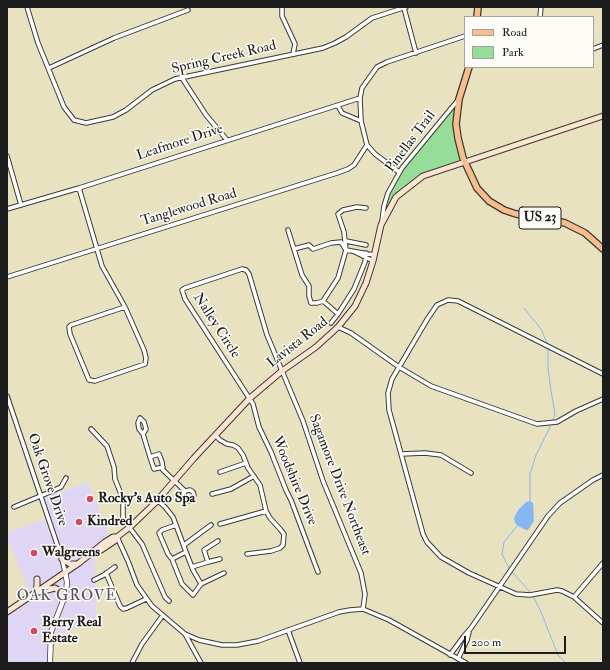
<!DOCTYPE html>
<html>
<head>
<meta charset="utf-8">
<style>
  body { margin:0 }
  #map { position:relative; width:610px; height:670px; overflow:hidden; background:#e8e2c0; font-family:"IM FELL Double Pica",serif }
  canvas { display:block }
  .frame { position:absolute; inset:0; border:8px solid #1c1c1c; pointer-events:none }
  .legend { position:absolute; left:464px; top:16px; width:130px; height:52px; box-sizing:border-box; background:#fdfcf7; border:1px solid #a3a29f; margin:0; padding:5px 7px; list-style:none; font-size:12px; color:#1c1c1c }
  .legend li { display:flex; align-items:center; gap:8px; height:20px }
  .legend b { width:20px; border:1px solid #a3a29f }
  .scale { position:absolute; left:464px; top:636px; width:102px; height:18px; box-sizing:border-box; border:2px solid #1c1c1c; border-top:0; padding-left:5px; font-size:12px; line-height:14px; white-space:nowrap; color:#1c1c1c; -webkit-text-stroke:3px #fdfcf7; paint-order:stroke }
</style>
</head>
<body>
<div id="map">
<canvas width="610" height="670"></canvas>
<div class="frame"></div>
<ul class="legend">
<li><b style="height:5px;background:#f9bc8a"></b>Road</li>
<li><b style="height:11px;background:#95dd98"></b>Park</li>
</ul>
<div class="scale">200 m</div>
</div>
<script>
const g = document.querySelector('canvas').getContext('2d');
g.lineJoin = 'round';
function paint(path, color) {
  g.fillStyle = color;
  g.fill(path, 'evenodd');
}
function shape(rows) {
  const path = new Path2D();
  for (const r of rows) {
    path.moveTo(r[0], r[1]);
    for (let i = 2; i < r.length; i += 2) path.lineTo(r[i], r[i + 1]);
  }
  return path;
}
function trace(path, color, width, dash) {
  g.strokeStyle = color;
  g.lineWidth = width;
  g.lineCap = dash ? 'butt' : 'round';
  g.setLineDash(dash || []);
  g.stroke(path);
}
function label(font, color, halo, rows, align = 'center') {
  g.font = font + ' "IM FELL Double Pica",serif';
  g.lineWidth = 3;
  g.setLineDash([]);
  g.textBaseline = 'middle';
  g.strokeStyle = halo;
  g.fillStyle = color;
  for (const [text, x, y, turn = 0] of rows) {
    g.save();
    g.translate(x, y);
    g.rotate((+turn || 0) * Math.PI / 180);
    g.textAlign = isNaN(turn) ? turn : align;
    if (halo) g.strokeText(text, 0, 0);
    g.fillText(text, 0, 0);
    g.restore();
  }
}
paint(shape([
  [88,483,112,540,95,554,96,624,52,635,47,663,7,663,7,611,31,595,17,562,7,537,7,533,48,518,42,497]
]), '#dfd5f5');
paint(shape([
  [456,105,463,158,439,171,423,176,396,197,381,225,384,206,402,168]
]), '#95dd98');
paint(shape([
  [530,501,533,503,534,521,528,530,526,530,518,526,515,523,514,518,518,510,526,502]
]), '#85b8f2');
trace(shape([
  [524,308,541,329,548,345],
  [548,348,548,368,551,391,555,414,553,420],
  [530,501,530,474,536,455,552,423],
  [510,570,502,554,504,542,517,526],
  [512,572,531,593],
  [533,596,541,612,558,655,566,663]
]), '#85b8f2', 1);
const minor = shape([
  [27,7,38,43,64,107,74,120,86,123,113,117,126,110,152,90,175,79,323,48,335,43,346,37,372,18,406,7],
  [282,7,282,16,295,44,293,54],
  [404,8,416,53],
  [540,17,541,7],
  [593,49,603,45],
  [49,68,114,38,188,10],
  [182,78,206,115,227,140],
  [338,106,342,113,361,121],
  [7,156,21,205],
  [399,172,375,154,367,145,361,121,360,98,362,88,377,67,387,62,465,36],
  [79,188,102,266,125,307],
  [7,209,79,188,360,98],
  [382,221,384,206,388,193,402,168,458,100],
  [288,230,302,275,309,286,309,296,311,303,317,303,323,301,338,278,346,250,344,232,338,214,343,210,357,207,366,208],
  [346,241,366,245],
  [294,249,309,245,313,249,331,243,341,242,346,250,374,255],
  [355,252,373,261],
  [7,277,337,173,348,169,354,165,367,145],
  [323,301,338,314],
  [125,307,144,350,146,358,145,364,95,381,89,380,70,334,69,327,71,325,125,307],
  [331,323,338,314,354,289,365,262,366,253],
  [338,327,351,333,399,367,431,386,537,424,557,422,576,411,603,399],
  [603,374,458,301,448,300,437,305,428,318,392,379,388,393,389,410,423,534,427,542,441,557,469,573,516,594,530,595,557,590,562,591,574,597,603,623],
  [7,396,62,559,65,572],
  [91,429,107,446,114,467,115,479,123,499,123,517,126,523,142,544,165,597,169,601],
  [143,434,146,429,144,422,140,418,138,423,139,429,143,434,150,457,159,454,162,462,163,470,185,491,190,490,193,492,194,495,190,501,184,499,183,496,185,491],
  [215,435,220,440,227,444,233,445,238,448,243,455,248,468,260,485,266,511,270,518,280,529,284,534,283,545,280,548,271,551,247,554],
  [401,454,425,453,441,455,471,473],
  [150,457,154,469,163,467],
  [220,472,246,463],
  [212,494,231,489,254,476],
  [157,500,165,507,173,517,186,552,193,570,201,584,193,595,182,584,172,559,186,552],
  [14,507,50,492,61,487,66,478],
  [220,524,266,511],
  [117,537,128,561,137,585,152,606,185,634,199,640,222,645,237,645,258,641,339,612,350,610,363,609,389,620,466,663],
  [184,545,211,525],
  [172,559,168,554,159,533,162,530,176,525],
  [208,562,220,559],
  [192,567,208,562,204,550,218,541],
  [318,572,291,500,286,490,271,452,259,427,253,404,185,299,182,290,185,288,242,269,246,270,249,274,267,335,303,421,323,481,361,573,365,594,363,609],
  [106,573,120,606,123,609,127,608,146,599],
  [94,580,104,575,115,567],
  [201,584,224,573],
  [574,597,603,563],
  [288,630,300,663],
  [185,634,201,663],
  [450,655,464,636,471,628,548,516,560,503,593,480,603,475],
  [458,659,467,640,469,632],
  [132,663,142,644,163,615]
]);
const tertiary = shape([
  [50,663,51,632,66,593,67,582,65,572]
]);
const secondary = shape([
  [92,553,95,554,116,540,117,537,130,527,155,503,194,458,250,398,282,371,316,347,338,327,355,306,366,283,373,261,381,225,396,197,423,176,603,116],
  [62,559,70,564,76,564],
  [36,592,37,585,37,579],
  [39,592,55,588,61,592,64,599],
  [7,612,79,563,105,542,113,537,117,537]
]);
const primary = shape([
  [477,17,478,7],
  [469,67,459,99,456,124,458,138,463,158,477,188,489,201,504,210,516,214,551,220,565,223,585,233,603,249]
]);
trace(minor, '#3b3a35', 5.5);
trace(tertiary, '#3b3a35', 6);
trace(secondary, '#3b3a35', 7);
trace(primary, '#3b3a35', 8);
trace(minor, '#fff', 3.5);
trace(tertiary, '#fff', 4.5);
trace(secondary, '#fde4d0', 5);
trace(primary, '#f9bc8a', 5.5);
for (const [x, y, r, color] of [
  [90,499,4,"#d1495b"],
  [79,522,4,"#d1495b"],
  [34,553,4,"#d1495b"],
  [34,631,4,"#d1495b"]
]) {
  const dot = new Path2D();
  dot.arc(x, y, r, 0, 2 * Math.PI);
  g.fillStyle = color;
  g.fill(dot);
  trace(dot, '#fdfcf7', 1.5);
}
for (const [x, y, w] of [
  [540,218,42]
]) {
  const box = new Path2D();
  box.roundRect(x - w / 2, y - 11, w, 22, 3);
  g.fillStyle = '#fdfcf7';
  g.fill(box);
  trace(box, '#1c1c1c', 1);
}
label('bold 13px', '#1c1c1c', null, [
  ["US 23",540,218]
]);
label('14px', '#1c1c1c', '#fdfcf7', [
  ["Spring Creek Road",224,58,-13],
  ["Pinellas Trail",411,142,-53],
  ["Leafmore Drive",180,143,-18],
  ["Tanglewood Road",189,208,-17],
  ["Nalley Circle",216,326,57],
  ["Lavista Road",298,343,-38],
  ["Oak Grove Drive",47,480,71],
  ["Woodshire Drive",294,481,67],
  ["Sagamore Drive Northeast",339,485,69]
]);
label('bold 14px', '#1c1c1c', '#fdfcf7', [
  ["Rocky's Auto Spa",98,499],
  ["Kindred",87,522],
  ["Walgreens",42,553],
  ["Berry Real",42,623],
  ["Estate",42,639]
], 'left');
g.letterSpacing = '1px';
label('15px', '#565160', '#fdfcf7', [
  ["OAK GROVE",67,597]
]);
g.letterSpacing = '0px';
</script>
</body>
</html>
